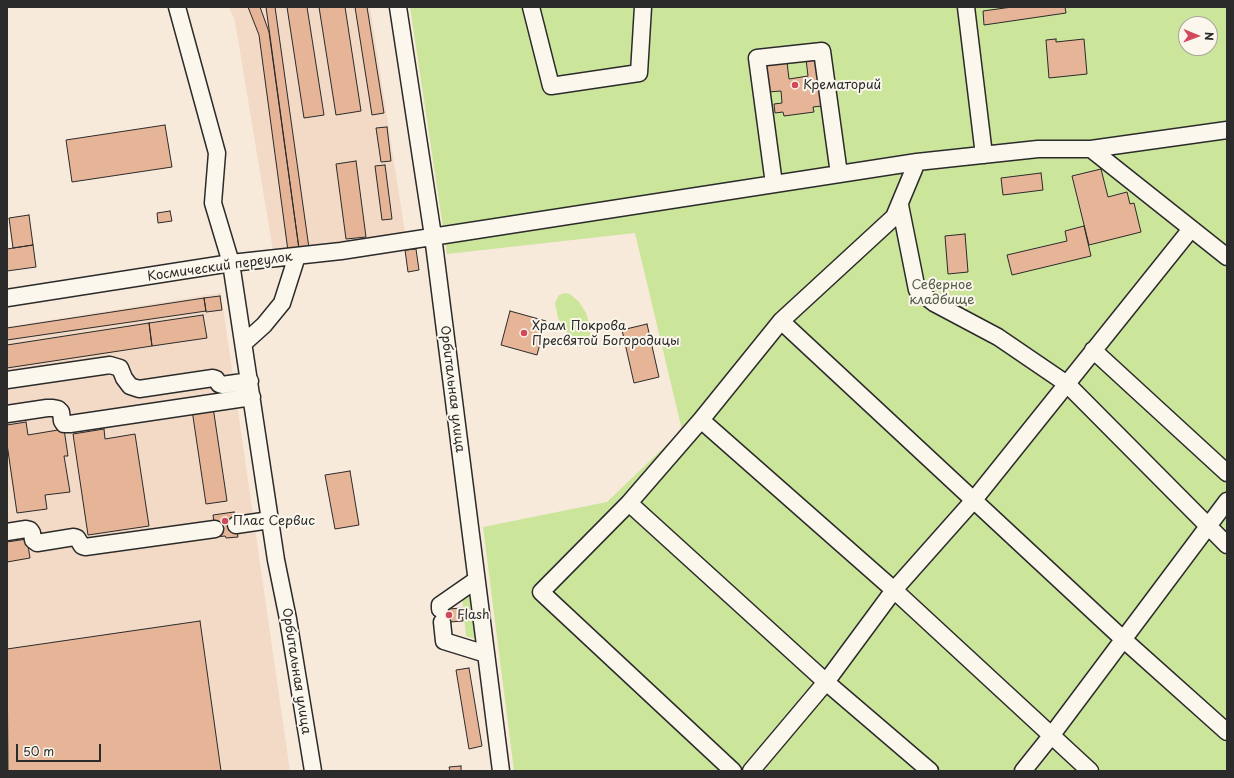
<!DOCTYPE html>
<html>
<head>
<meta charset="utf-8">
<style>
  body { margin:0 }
  #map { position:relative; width:1234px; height:778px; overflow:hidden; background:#f7eadb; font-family:"Playpen Sans",sans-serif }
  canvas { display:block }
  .frame { position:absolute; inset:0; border:8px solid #2b2b2b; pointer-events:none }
  .north { position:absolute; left:1178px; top:16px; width:40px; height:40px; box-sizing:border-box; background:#fbf7ec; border:1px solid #a8a59f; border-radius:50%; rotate:91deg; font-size:11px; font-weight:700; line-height:16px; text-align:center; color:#2b2b2b }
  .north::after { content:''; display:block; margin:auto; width:14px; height:18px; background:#d1495b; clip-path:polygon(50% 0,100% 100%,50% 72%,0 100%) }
  .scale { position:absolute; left:16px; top:744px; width:85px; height:18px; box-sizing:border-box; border:2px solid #2b2b2b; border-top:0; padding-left:5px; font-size:12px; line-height:14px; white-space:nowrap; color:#2b2b2b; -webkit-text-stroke:3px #fbf7ec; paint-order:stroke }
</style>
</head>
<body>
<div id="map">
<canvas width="1234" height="778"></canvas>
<div class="frame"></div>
<div class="north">N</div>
<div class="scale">50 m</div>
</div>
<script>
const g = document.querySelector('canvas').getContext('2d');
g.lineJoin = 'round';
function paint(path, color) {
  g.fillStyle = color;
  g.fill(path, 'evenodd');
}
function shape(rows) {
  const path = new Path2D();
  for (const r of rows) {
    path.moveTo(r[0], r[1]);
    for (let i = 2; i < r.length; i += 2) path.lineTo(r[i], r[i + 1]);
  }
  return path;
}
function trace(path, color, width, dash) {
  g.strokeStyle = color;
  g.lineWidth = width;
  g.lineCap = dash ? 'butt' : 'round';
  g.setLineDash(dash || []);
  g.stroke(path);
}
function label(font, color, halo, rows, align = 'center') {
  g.font = font + ' "Playpen Sans",sans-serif';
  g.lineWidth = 4;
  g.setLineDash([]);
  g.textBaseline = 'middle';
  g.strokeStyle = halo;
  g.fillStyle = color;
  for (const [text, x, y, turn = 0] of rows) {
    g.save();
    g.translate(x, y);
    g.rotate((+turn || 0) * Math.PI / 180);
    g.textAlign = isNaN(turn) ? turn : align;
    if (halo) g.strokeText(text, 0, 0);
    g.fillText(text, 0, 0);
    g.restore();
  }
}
paint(shape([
  [229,7,370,7,405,233,273,251,235,21],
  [221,293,290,771,7,771,7,327]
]), '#f2dac7');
paint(shape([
  [410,7,1227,7,1227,771,514,771,483,527,607,502,682,430,635,233,447,254],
  [1186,24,1210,24,1210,48,1186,48],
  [565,293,570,294,579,302,586,313,591,329,589,339,582,343,576,343,568,335,558,318,555,303,559,295],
  [475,590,482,641,466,636,462,597]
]), '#cbe59b');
const building = shape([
  [248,7,260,7,269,32,299,249,288,251,259,35,248,7],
  [266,7,275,7,309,248,299,249,266,7],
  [287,7,307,7,324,115,304,118,287,7],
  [319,7,345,7,361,111,336,115,319,7],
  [355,7,367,7,384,113,372,115,355,7],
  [1012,7,1065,7,1066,13,984,25,983,11,1012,7],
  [1056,39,1056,42,1084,39,1087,74,1049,78,1046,40,1056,39],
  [818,57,822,106,813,107,814,112,784,116,783,112,775,113,774,104,782,103,781,91,768,92,765,65,787,62,789,79,808,76,806,59,818,57],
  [165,125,172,167,72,182,66,140,165,125],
  [387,127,391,161,381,162,376,128,387,127],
  [356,161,366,237,346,239,336,164,356,161],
  [385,165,392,219,382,220,375,166,385,165],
  [1101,169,1108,197,1127,192,1130,204,1134,203,1141,232,1089,245,1072,176,1101,169],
  [1041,173,1043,190,1003,195,1001,178,1041,173],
  [170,211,172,221,158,223,157,213,170,211],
  [29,215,33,245,13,248,9,218,29,215],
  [1084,226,1091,256,1012,275,1007,255,1067,241,1065,231,1084,226],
  [965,234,968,272,948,274,945,236,965,234],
  [33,245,36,267,7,271,7,249,33,245],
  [416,249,419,270,408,272,405,250,416,249],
  [220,296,222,310,206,312,204,298,220,296],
  [204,298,206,311,7,340,7,328,204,298],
  [510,311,546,321,537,355,501,345,510,311],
  [203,315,207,338,152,346,149,323,203,315],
  [149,323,152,346,7,368,7,345,149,323],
  [647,324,659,377,634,383,622,330,647,324],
  [213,407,227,501,206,504,192,410,213,407],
  [26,422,28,435,64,429,68,456,64,456,70,492,45,495,47,509,17,513,7,444,7,425,26,422],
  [104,429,105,439,135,434,149,526,88,535,73,434,104,429],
  [350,471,359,525,335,529,325,475,350,471],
  [234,512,238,537,226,538,225,536,216,537,213,515,234,512],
  [27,539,30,558,7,562,7,542,27,539],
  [462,608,463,621,436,623,435,610,462,608],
  [200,621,221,771,8,771,7,649,200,621],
  [469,668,482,746,469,749,456,670,469,668],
  [461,766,461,771,450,771,449,767,461,766]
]);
paint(building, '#e6b597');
trace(building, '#2b2b2b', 1);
const minor = shape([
  [177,7,217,153,213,203,231,263,276,560,288,619,313,771],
  [398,7,433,236,501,771],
  [531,7,551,86,639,73,643,7],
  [966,7,984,155],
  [1091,149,1227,257],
  [774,184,757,58,822,51,839,174],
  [900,205,917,290,934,303,998,337,1067,384,1227,545],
  [7,298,231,263,341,251,917,162,1038,149,1091,149,1227,130],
  [781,321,1123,639,1227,732],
  [244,343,264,325,282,303,297,256],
  [1093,350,1227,473],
  [7,380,110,365,120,368,124,378,130,386,139,389,213,378,216,379,219,384,222,385,250,381],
  [7,414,47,408,53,408,58,409,61,412,62,421,64,424,70,424,252,397],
  [701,420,894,590,1090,771],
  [629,503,826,682,930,771],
  [236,525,270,520],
  [7,532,26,529,30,530,32,533,33,540,37,543,74,537,77,538,82,546,85,547,215,529],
  [440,609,440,605,476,580],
  [442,622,444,641,486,654],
  [733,771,541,592,629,503,701,420,781,321,894,217,917,162],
  [751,771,826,682,894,590,973,501,1191,229],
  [1023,771,1051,736,1227,501]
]);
trace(minor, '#2b2b2b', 19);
trace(minor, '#fbf7ec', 16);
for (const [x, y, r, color] of [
  [795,85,4,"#d1495b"],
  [524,333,4,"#d1495b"],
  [225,521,4,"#d1495b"],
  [449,615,4,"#d1495b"]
]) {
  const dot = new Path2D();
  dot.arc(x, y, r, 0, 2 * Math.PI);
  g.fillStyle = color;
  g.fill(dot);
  trace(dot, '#fbf7ec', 1.5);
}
label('13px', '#2b2b2b', '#fbf7ec', [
  ["Крематорий",803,85],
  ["Храм Покрова",532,326],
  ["Пресвятой Богородицы",532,341],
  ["Плас Сервис",233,521],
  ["Flash",457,615]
], 'left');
label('13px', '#2b2b2b', '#fbf7ec', [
  ["Космический переулок",220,267,-8],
  ["Орбитальная улица",452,389,83],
  ["Орбитальная улица",296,671,81]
]);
label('13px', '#535a47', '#fbf7ec', [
  ["Северное",942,285],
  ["кладбище",942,300]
]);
</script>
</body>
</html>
